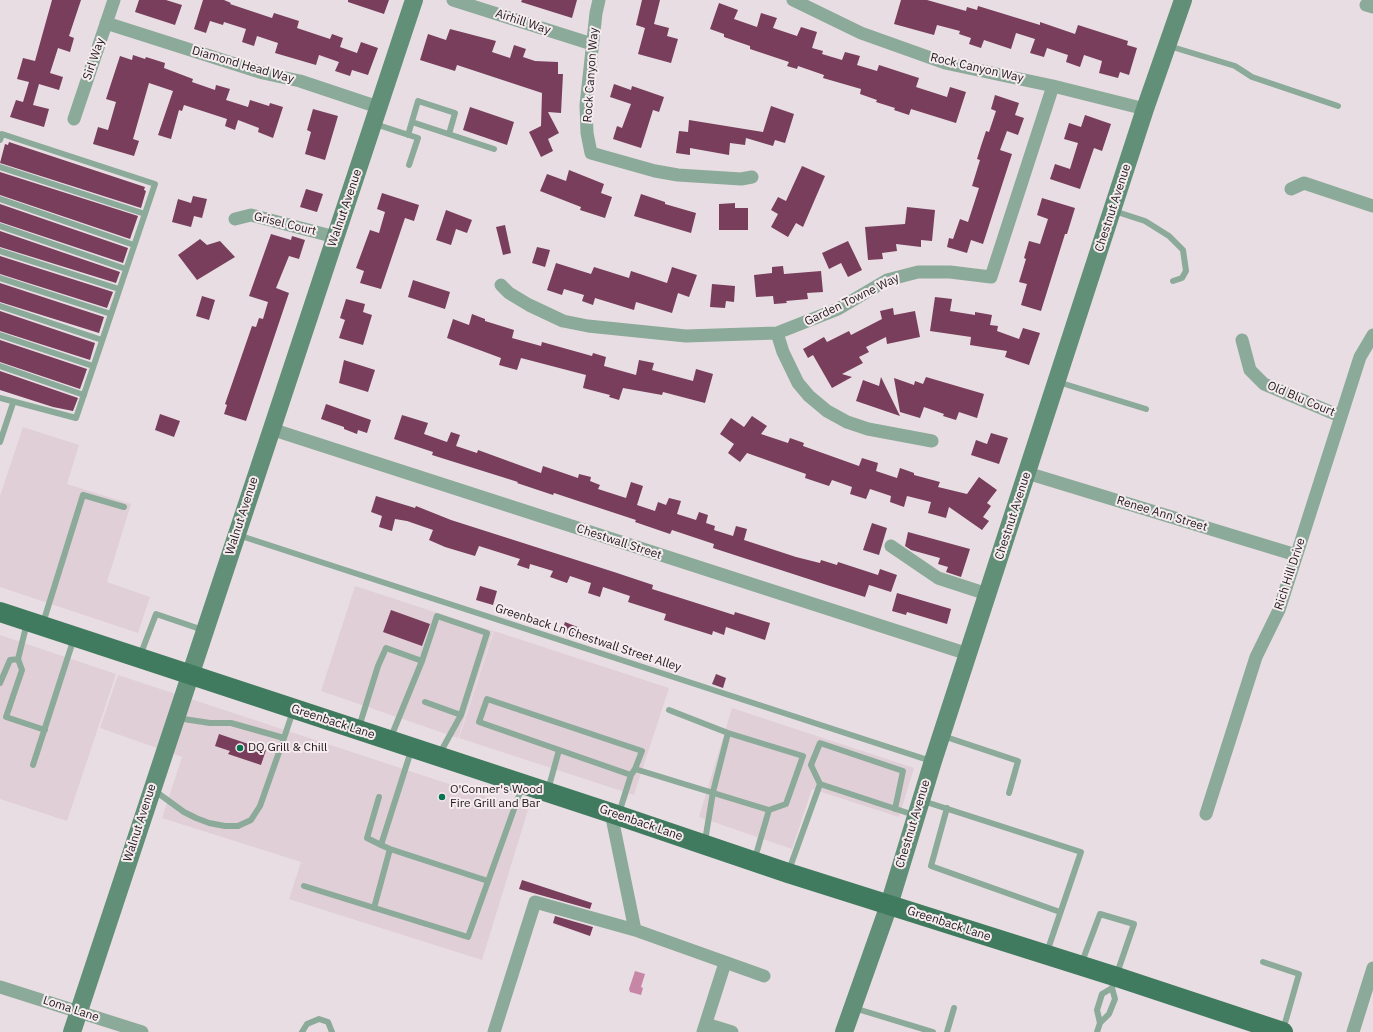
<!DOCTYPE html>
<html>
<head>
<meta charset="utf-8">
<style>
  body { margin:0 }
  canvas { display:block; background:#e8dde2 }
</style>
</head>
<body>
<canvas width="1373" height="1032"></canvas>
<script>
const g = document.querySelector('canvas').getContext('2d');
g.lineJoin = 'round';
function paint(path, color) {
  g.fillStyle = color;
  g.fill(path, 'evenodd');
}
function shape(rows) {
  const path = new Path2D();
  for (const r of rows) {
    path.moveTo(r[0], r[1]);
    for (let i = 2; i < r.length; i += 2) path.lineTo(r[i], r[i + 1]);
  }
  return path;
}
function trace(path, color, width, dash) {
  g.strokeStyle = color;
  g.lineWidth = width;
  g.lineCap = dash ? 'butt' : 'round';
  g.setLineDash(dash || []);
  g.stroke(path);
}
function label(font, color, halo, rows, align = 'center') {
  g.font = font + ' "IBM Plex Sans",sans-serif';
  g.lineWidth = 4;
  g.setLineDash([]);
  g.textBaseline = 'middle';
  g.strokeStyle = halo;
  g.fillStyle = color;
  for (const [text, x, y, turn = 0] of rows) {
    g.save();
    g.translate(x, y);
    g.rotate((+turn || 0) * Math.PI / 180);
    g.textAlign = isNaN(turn) ? turn : align;
    if (halo) g.strokeText(text, 0, 0);
    g.fillText(text, 0, 0);
    g.restore();
  }
}
paint(shape([
  [23,427,79,445,67,484,131,504,107,582,150,597,138,633,0,587,0,496],
  [355,586,493,631,458,738,321,691],
  [494,631,669,688,634,795,459,738],
  [0,635,116,674,67,821,0,799],
  [118,675,528,810,482,960,289,899,301,862,162,818,182,757,100,728],
  [732,708,914,768,899,817,812,789,792,849,699,817]
]), '#e1cfd7');
paint(shape([
  [635,971,645,974,641,987,643,988,641,995,630,992,629,989]
]), '#c886a6');
paint(shape([
  [52,0,81,0,69,36,74,38,70,52,58,48,50,73,63,77,59,90,39,84,33,105,49,109,44,127,10,117,16,100,23,102,29,82,17,79,23,58,35,61],
  [139,0,166,0,182,5,175,25,135,12],
  [203,0,224,0,231,3,230,4,272,18,274,13,299,21,297,28,330,39,332,34,343,38,340,47,357,53,361,42,378,48,368,75,352,70,350,76,335,71,339,62,319,55,316,65,275,53,278,43,257,36,254,46,242,42,246,29,224,22,223,25,210,21,206,33,194,29],
  [348,0,389,0,384,14,348,2],
  [522,0,577,0,572,18,521,2],
  [642,0,660,0,654,24,669,28,667,36,678,39,671,63,638,54,645,28,636,25],
  [901,0,927,0,966,11,967,7,977,10,978,6,1040,25,1040,22,1075,34,1078,25,1128,41,1127,45,1137,48,1129,75,1120,72,1118,78,1099,73,1102,61,1084,55,1080,67,1066,62,1068,55,1047,48,1044,57,1030,53,1035,39,1016,33,1011,49,984,40,981,48,969,44,971,38,959,34,960,31,937,25,934,35,894,24],
  [719,3,738,10,734,19,757,27,761,13,777,18,773,28,797,36,801,27,817,32,812,48,823,51,822,54,842,60,845,52,860,56,857,65,877,71,879,65,919,78,916,87,947,97,950,87,966,92,956,123,911,109,909,115,894,110,895,108,876,102,877,100,860,94,861,89,823,78,824,75,798,66,797,69,787,66,789,62,750,49,750,46,724,37,724,34,710,29],
  [450,29,496,41,492,52,510,58,514,45,526,49,523,57,535,61,558,62,558,74,563,74,561,113,548,112,559,133,548,139,553,151,541,157,529,132,541,126,542,93,457,65,455,71,420,60,428,34,446,40],
  [133,55,145,59,146,57,165,63,164,68,193,79,192,82,215,90,216,85,230,89,226,100,248,107,250,100,269,106,270,103,283,107,273,138,258,132,259,128,238,120,235,130,225,126,227,119,184,105,182,111,179,110,171,139,158,135,173,91,149,83,133,139,139,141,134,156,93,144,98,127,108,130,116,102,106,99,120,56,132,60],
  [614,84,631,90,632,86,664,97,659,112,653,110,641,148,613,139,617,126,622,128,631,104,610,97],
  [995,95,1019,103,1015,115,1024,118,1018,135,1007,131,1000,150,1012,154,983,244,971,240,967,253,947,247,949,238,953,239,960,219,968,222,979,188,972,186,980,160,977,159,981,146,986,131,989,132,996,111,991,109],
  [771,106,794,114,785,143,775,140,773,146,746,138,745,145,730,143,729,155,690,148,690,155,676,153,679,131,688,132,689,120,763,132],
  [470,107,514,122,507,145,463,130],
  [313,109,338,116,325,160,305,154,311,132,307,130],
  [1085,115,1111,124,1102,151,1094,148,1080,189,1050,179,1055,164,1070,169,1078,143,1064,139,1069,123,1081,127],
  [9,142,145,187,144,190,146,191,141,208,0,163,5,144,8,145],
  [802,166,825,176,803,227,796,223,788,237,771,227,778,214,771,210,778,197,786,201],
  [569,170,604,184,601,193,612,197,605,218,580,210,581,207,540,191,547,174,566,181],
  [0,172,138,216,130,239,0,195],
  [306,189,323,194,317,212,300,207],
  [382,193,419,205,414,221,405,218,381,289,360,283,364,271,356,268,370,230,379,233,385,212,377,209],
  [641,194,665,202,665,204,696,213,691,233,634,216],
  [193,196,207,199,202,218,194,216,191,227,172,222,178,199,191,203],
  [1042,198,1075,208,1067,234,1065,234,1041,311,1021,305,1027,284,1019,282,1026,259,1024,258,1029,241,1040,244,1048,219,1037,215],
  [735,203,735,208,748,208,748,230,719,230,719,204],
  [0,204,128,248,123,263,0,222],
  [907,207,935,210,932,241,921,240,921,247,896,244,897,251,882,253,883,259,868,260,865,227,905,224],
  [446,210,472,220,467,233,456,229,451,245,436,240],
  [505,225,511,253,503,255,496,227],
  [0,231,120,272,116,283,0,247],
  [271,234,291,240,292,236,305,240,299,259,289,256,276,288,289,293,246,421,224,414,227,405,225,404,252,326,256,327,259,318,263,319,268,302,249,296],
  [200,239,207,245,220,241,235,257,197,280,178,255],
  [848,241,862,270,848,277,841,263,829,269,822,253],
  [537,247,550,250,545,267,532,263],
  [0,256,113,292,107,308,0,274],
  [556,263,591,274,594,267,629,278,631,271,667,283,672,267,697,275,689,297,678,293,672,313,636,302,634,310,595,298,593,305,582,301,584,295,564,289,562,295,547,290],
  [783,266,784,274,821,271,823,292,807,293,808,299,786,301,787,303,774,304,773,296,756,297,754,275,772,273,772,267],
  [413,280,450,292,445,309,408,297],
  [0,283,104,317,99,333,0,302],
  [712,284,735,286,734,302,726,301,725,308,710,307],
  [202,296,215,300,209,320,196,316],
  [935,297,952,299,950,311,975,315,975,312,992,315,990,325,998,326,997,331,1019,339,1023,328,1040,333,1029,365,1005,357,1007,351,970,345,971,337,930,331],
  [346,299,365,304,363,312,372,315,363,345,339,338,345,320,340,318],
  [893,308,894,315,915,311,920,337,887,344,886,337,866,347,869,352,859,357,863,363,842,374,852,377,832,388,813,355,808,358,803,349,824,337,827,342,849,331,851,335,882,319,880,311],
  [0,311,95,343,90,360,0,331],
  [472,314,485,319,485,321,514,330,512,338,541,346,542,342,592,356,593,353,606,357,604,366,636,375,639,360,654,363,652,370,693,381,696,369,713,374,705,403,663,392,662,395,623,388,619,400,609,397,610,395,583,388,586,375,521,358,517,370,499,365,501,358,447,338,453,319,469,325],
  [0,340,87,369,80,389,0,362],
  [344,360,375,370,368,392,339,383],
  [0,371,78,398,73,411,53,407,0,390],
  [881,377,900,416,856,401,863,380,879,386],
  [926,377,984,394,977,418,959,412,956,420,943,416,944,414,924,407,920,418,900,412,894,378,914,385,915,381,923,384],
  [326,404,371,420,367,433,358,430,357,434,344,429,344,427,321,419],
  [160,414,180,421,174,437,155,430],
  [402,415,428,423,424,434,447,442,451,432,460,435,456,446,477,453,478,450,541,473,543,466,578,478,579,474,591,477,590,481,600,485,598,489,626,498,631,482,643,486,637,505,655,511,658,502,666,505,669,498,681,501,677,514,696,520,699,512,708,515,706,523,715,526,714,530,733,536,736,526,747,529,744,540,796,557,820,563,821,560,837,565,838,562,878,575,880,569,897,575,891,592,869,585,865,597,830,586,713,548,714,544,672,530,670,534,635,522,636,520,554,493,553,495,517,483,518,482,432,455,433,452,394,439],
  [752,416,767,426,761,434,788,443,790,438,804,443,803,446,859,466,862,458,878,463,876,471,897,478,900,468,914,473,914,475,940,482,938,487,967,494,979,477,997,490,987,503,991,506,983,517,989,521,982,530,949,507,946,518,928,513,931,502,907,496,904,507,890,502,891,496,870,489,866,499,850,494,852,487,832,480,829,486,805,478,806,474,747,453,740,462,728,453,734,444,720,434,731,418,744,427],
  [991,433,1008,438,999,464,971,455,976,440,987,444],
  [376,496,415,508,416,506,451,520,614,572,653,585,652,589,690,601,734,615,735,612,770,623,765,640,726,627,724,635,713,631,712,635,683,626,664,620,666,614,628,602,630,596,603,587,600,597,588,593,591,583,570,576,567,583,550,577,553,571,530,564,529,569,517,565,520,559,479,546,475,556,445,547,429,540,433,530,407,521,395,519,392,531,379,527,382,516,371,512],
  [872,523,887,528,879,555,863,550],
  [908,532,970,549,961,577,946,572,948,567,938,564,940,558,911,550,905,546],
  [480,586,497,591,493,605,476,600],
  [897,593,951,609,947,624,907,612,906,615,892,611],
  [391,610,430,624,422,646,383,632],
  [565,622,580,628,577,636,562,631],
  [716,674,726,678,723,688,712,684],
  [219,734,266,750,261,765,228,754,230,751,215,746],
  [522,880,592,903,590,909,519,889],
  [555,916,593,927,590,936,553,923]
]), '#783e5c');
trace(shape([
  [1169,46,1235,66,1252,77,1338,106],
  [412,122,494,149],
  [375,124,418,138,409,165],
  [408,135,418,101,455,113,449,134],
  [0,140,2,134,155,184,76,418,0,398],
  [0,167,145,214],
  [0,199,134,245],
  [1114,211,1145,221,1169,236,1183,250,1186,271,1182,278,1173,281],
  [0,226,126,269],
  [0,251,119,289],
  [0,278,111,314],
  [0,306,102,340],
  [0,335,93,366],
  [0,366,84,395],
  [1058,382,1146,409],
  [0,442,13,403],
  [238,535,931,761],
  [27,623,18,659,22,670,6,717,45,730],
  [43,623,83,495,124,507],
  [140,656,156,614,203,630],
  [0,683,10,660,18,659],
  [425,702,461,715],
  [669,710,728,733],
  [359,727,378,666,386,648,422,661,437,616,487,633,461,715,440,753],
  [943,736,1018,761,1009,793],
  [391,737,422,661],
  [284,738,293,711],
  [33,765,74,638],
  [635,769,631,775,479,722,487,699,642,751,635,769,769,810,755,858],
  [820,784,811,765,820,743,903,771,895,809],
  [548,790,559,750],
  [155,791,184,812,196,818,209,823,225,826,238,826,251,820,260,806,284,738,231,723,210,723,177,718],
  [379,797,367,838,381,845],
  [923,801,1081,852,1047,952],
  [947,808,931,866,1060,912],
  [619,813,631,775],
  [705,841,713,792,728,733,803,756,786,804,769,810],
  [390,849,381,845,411,751],
  [789,870,820,784,914,815],
  [304,886,468,937,522,787],
  [374,908,390,849,488,881],
  [1082,962,1100,914,1134,924,1112,988],
  [1263,962,1299,974,1283,1030],
  [854,1008,933,1032],
  [302,1032,307,1024,319,1019,328,1022,332,1032],
  [947,1032,954,1008],
  [1097,1032,1100,1023,1109,1014,1115,999,1112,988,1102,994,1097,1010,1100,1023]
]), '#8caa9a', 6);
trace(shape([
  [453,0,592,44],
  [599,0,596,13,586,105,587,133,591,153,655,171,678,175,741,179,752,177],
  [793,0,861,33,945,63,1053,86,1145,109],
  [1366,5,1373,7],
  [106,23,263,73,300,81,378,107],
  [74,119,114,0],
  [1291,189,1304,183,1373,206],
  [235,219,251,215,335,237],
  [501,285,509,293,529,305,563,321,588,326,686,336,777,333,838,309,887,280,918,272,950,272,991,277,1053,86],
  [777,333,783,352,798,383,809,396,827,411,847,422,868,429,932,441],
  [1242,340,1250,370,1264,384,1340,416],
  [271,429,968,654],
  [1027,473,1296,555],
  [891,546,938,578,987,594],
  [611,813,635,930,764,976],
  [1206,814,1256,657,1279,610,1360,357,1373,335],
  [0,987,142,1032],
  [706,1024,732,1032],
  [494,1032,535,902,635,930],
  [703,1032,725,963],
  [1353,1032,1373,968]
]), '#8caa9a', 13);
trace(shape([
  [72,1032,414,0],
  [844,1032,889,905,933,761,1145,109,1183,0]
]), '#618f77', 18);
trace(shape([
  [0,612,611,813,788,873,1117,977,1283,1032]
]), '#417b5f', 20);
for (const [x, y, r, color] of [
  [240,748,4,"#06744e"],
  [442,797,4,"#06744e"]
]) {
  const dot = new Path2D();
  dot.arc(x, y, r, 0, 2 * Math.PI);
  g.fillStyle = color;
  g.fill(dot);
  trace(dot, '#f6ebef', 1.5);
}
label('12px', '#1f1b1d', '#f6ebef', [
  ["Airhill Way",523,22,18],
  ["Sirl Way",94,59,-71],
  ["Diamond Head Way",243,65,16],
  ["Rock Canyon Way",977,68,13],
  ["Rock Canyon Way",591,75,-86],
  ["Walnut Avenue",345,208,-71],
  ["Chestnut Avenue",1113,208,-72],
  ["Grisel Court",285,224,14],
  ["Garden Towne Way",852,300,-26],
  ["Old Blu Court",1301,399,23],
  ["Renee Ann Street",1162,514,17],
  ["Walnut Avenue",242,516,-72],
  ["Chestnut Avenue",1013,516,-72],
  ["Chestwall Street",619,542,18],
  ["Rich Hill Drive",1290,574,-72],
  ["Greenback Ln Chestwall Street Alley",588,638,18],
  ["Greenback Lane",333,722,18],
  ["Walnut Avenue",140,823,-72],
  ["Greenback Lane",641,823,19],
  ["Chestnut Avenue",913,824,-73],
  ["Greenback Lane",949,924,18],
  ["Loma Lane",71,1009,18]
]);
label('12px', '#1f1b1d', '#f6ebef', [
  ["DQ Grill & Chill",248,748],
  ["O'Conner's Wood",450,790],
  ["Fire Grill and Bar",450,804]
], 'left');
</script>
</body>
</html>
